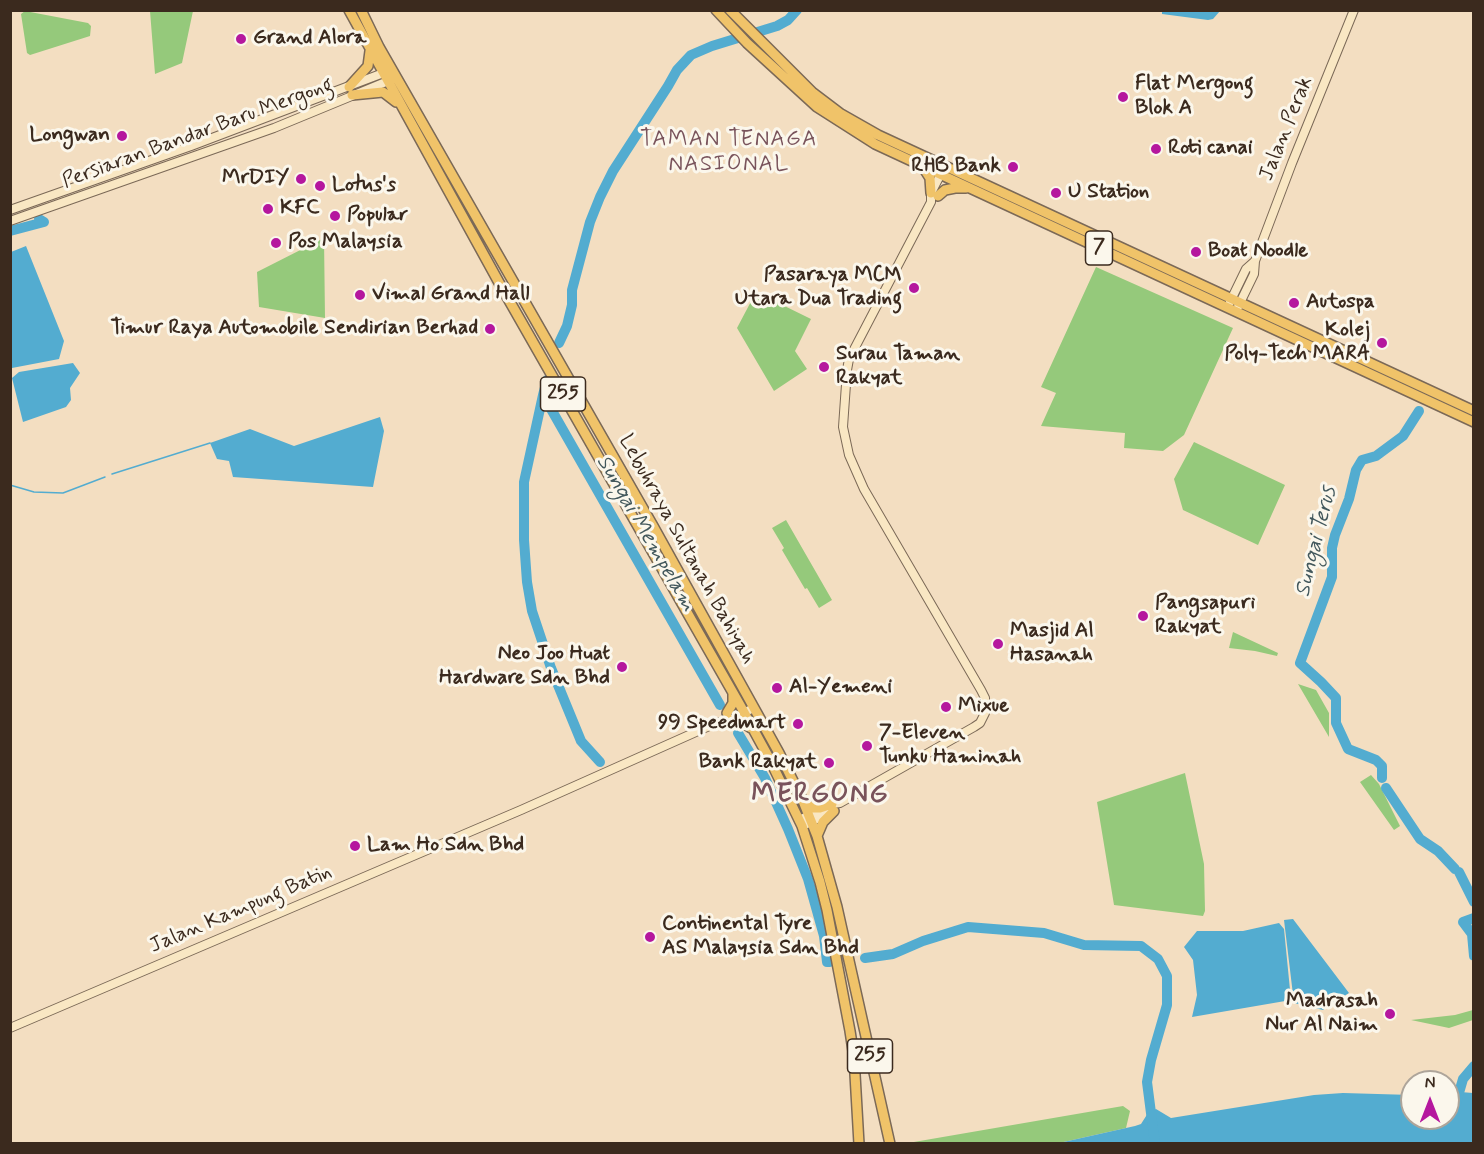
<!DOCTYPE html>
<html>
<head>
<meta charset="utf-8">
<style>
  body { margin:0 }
  #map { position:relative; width:1484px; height:1154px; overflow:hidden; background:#f3dec1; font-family:Mynerve,sans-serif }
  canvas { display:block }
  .frame { position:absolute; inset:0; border:12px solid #3b2a1e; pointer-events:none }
  .north { position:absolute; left:1400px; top:1070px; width:60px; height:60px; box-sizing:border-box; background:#fbf7ec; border:2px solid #aea59a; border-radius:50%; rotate:0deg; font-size:16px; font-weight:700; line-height:24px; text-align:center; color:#3b2a1e }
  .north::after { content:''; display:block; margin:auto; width:21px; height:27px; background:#b5179e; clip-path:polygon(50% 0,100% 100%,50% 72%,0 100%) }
</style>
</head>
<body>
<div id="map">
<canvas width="1484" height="1154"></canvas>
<div class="frame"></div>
<div class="north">N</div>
</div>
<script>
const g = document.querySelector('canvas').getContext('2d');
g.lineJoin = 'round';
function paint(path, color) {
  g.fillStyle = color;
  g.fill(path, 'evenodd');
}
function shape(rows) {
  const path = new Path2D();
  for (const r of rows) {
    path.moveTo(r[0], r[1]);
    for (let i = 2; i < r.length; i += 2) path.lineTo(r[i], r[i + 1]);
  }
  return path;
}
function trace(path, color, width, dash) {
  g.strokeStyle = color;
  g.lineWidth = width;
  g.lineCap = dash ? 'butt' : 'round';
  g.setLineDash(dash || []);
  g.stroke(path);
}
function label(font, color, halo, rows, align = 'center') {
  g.font = font + ' Mynerve,sans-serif';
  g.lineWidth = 6;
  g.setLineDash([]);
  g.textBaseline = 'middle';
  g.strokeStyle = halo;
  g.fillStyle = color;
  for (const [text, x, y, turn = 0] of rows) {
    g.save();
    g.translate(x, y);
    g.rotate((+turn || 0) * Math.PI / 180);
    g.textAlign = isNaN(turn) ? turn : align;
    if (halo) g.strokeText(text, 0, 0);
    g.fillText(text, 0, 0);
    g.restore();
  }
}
paint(shape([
  [25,11,88,23,91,26,90,36,30,55,27,53,21,14],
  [150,11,193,11,182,63,155,74],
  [324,238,325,318,259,307,257,272],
  [1096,267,1233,328,1184,435,1163,451,1124,448,1125,433,1041,426,1056,393,1041,387],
  [756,292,811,319,795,351,807,369,774,391,737,328],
  [1194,442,1285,485,1258,545,1183,510,1174,479],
  [786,520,832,600,819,608,807,588,805,589,782,550,784,548,772,528],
  [1233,632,1278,653,1277,656,1255,651,1229,648],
  [1298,684,1316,690,1329,713,1329,737],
  [1185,773,1204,864,1205,911,1203,916,1114,905,1097,802],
  [1371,775,1379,784,1400,826,1394,830,1360,782],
  [1473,1010,1473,1020,1449,1028,1411,1020,1455,1015],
  [1123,1106,1130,1111,1126,1128,1059,1143,908,1143]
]), '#95c97b');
paint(shape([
  [1162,11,1162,10,1220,11,1213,19,1208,20,1162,14],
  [26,246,64,341,59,359,12,368,10,366,11,252],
  [73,363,80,373,70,388,71,400,66,407,23,422,12,378,19,372],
  [380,417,384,431,373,487,233,477,229,461,217,459,210,443,250,429,294,446],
  [1293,919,1349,993,1323,1010,1294,1003,1284,920],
  [1279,923,1284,929,1291,1000,1192,1017,1197,995,1193,960,1184,947,1197,931,1243,931],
  [1448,1091,1473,1093,1473,1143,1059,1143,1135,1126,1141,1124,1148,1113,1156,1109,1171,1118,1314,1095,1343,1093,1412,1095,1412,1118,1448,1118]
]), '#53acd0');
trace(shape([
  [112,474,210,443],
  [10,485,34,492,63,493,105,477]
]), '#53acd0', 1.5);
trace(shape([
  [10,231,44,222,39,219],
  [559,343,567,326,572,305,572,290,590,222,600,197,613,171,668,86,677,70,691,55,712,46,777,26,788,20,797,10],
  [547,380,543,395,720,705],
  [543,395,524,482,524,540,527,582,532,611,551,668,581,741,600,762],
  [738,733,765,778,788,829,808,879,824,936,827,962,830,962],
  [1382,778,1382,766,1376,760,1348,749,1336,723,1336,698,1321,682,1300,663,1332,577,1332,548,1335,535,1349,499,1356,470,1362,460,1376,456,1403,436,1419,411],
  [1386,788,1420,839,1438,851,1455,869],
  [1459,872,1474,902],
  [1474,918,1463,922,1472,934,1474,956],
  [865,958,893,954,923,941,968,927,1044,933,1084,945,1141,946,1158,959,1167,976,1167,1005,1151,1060,1147,1082,1155,1144],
  [1456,1103,1463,1079,1474,1066]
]), '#53acd0', 10);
const secondary = shape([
  [10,210,191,146,386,72],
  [10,221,274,128,393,79],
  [1230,302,1246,269,1255,261],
  [1238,307,1254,274,1255,261,1292,163,1354,10],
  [799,820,832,804,840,803,974,727,980,723,985,713,985,698,981,690,864,489,849,455,843,427,847,370,849,359,931,202,931,193,945,166],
  [807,824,831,812],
  [10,1028,521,810,716,723,731,720,753,708]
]);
const primary = shape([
  [349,10,502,288,740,705,769,758,802,826,820,882,827,910,850,1031,854,1057,859,1144],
  [361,10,379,47,653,526,779,753,803,801,817,836,837,907,890,1144],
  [716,10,747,43,817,107,875,144,1474,422],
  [730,10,812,92,841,114,878,135,1474,411],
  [349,87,368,66,370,51],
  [352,95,383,92,396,102],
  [923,167,930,178,931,193],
  [938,196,945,190,955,188,966,188],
  [727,713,733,703,733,693],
  [731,720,742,722,751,728],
  [803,801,813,808,820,808,832,804],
  [817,836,823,822,834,811]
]);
trace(secondary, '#7b6957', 10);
trace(primary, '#7b6957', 12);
trace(secondary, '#f9e7c3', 8);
trace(primary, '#f0c369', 9);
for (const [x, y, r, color] of [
  [241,39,6,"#b5179e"],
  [1123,97,6,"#b5179e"],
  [122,136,6,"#b5179e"],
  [1156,149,6,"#b5179e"],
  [1013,167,6,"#b5179e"],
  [301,179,6,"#b5179e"],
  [320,186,6,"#b5179e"],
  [1056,193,6,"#b5179e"],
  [268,209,6,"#b5179e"],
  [335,216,6,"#b5179e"],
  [276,243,6,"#b5179e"],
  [1196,252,6,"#b5179e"],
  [914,288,6,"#b5179e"],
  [360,295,6,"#b5179e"],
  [1294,303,6,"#b5179e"],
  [490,329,6,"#b5179e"],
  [1382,343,6,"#b5179e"],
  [824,367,6,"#b5179e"],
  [1143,616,6,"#b5179e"],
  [998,644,6,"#b5179e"],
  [622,667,6,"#b5179e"],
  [777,688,6,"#b5179e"],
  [946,707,6,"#b5179e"],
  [798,724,6,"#b5179e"],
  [867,746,6,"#b5179e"],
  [829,763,6,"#b5179e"],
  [355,846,6,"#b5179e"],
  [650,937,6,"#b5179e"],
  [1390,1014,6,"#b5179e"]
]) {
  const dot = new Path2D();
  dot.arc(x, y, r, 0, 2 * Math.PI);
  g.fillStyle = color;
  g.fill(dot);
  trace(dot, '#fbf7ec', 2);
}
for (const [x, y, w] of [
  [1099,248,27],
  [563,394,45],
  [870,1056,45]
]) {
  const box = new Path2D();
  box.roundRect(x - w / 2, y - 17, w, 34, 4.5);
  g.fillStyle = '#fbf7ec';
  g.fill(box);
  trace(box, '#3b2a1e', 1.5);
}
label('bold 20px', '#3b2a1e', null, [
  ["7",1099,248],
  ["255",563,394],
  ["255",870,1056]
]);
label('bold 21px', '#3b2a1e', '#fbf7ec', [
  ["Grand Alora",253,39],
  ["Flat Mergong",1135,85],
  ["Blok A",1135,109],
  ["Longwan",110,136,"right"],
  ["Roti canai",1168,149],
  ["RHB Bank",1001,167,"right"],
  ["MrDIY",289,179,"right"],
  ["Lotus's",332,186],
  ["U Station",1068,193],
  ["KFC",280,209],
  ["Popular",347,216],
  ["Pos Malaysia",288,243],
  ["Boat Noodle",1208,252],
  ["Pasaraya MCM",902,276,"right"],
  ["Utara Dua Trading",902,300,"right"],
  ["Vimal Grand Hall",372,295],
  ["Autospa",1306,303],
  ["Timur Raya Automobile Sendirian Berhad",478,329,"right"],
  ["Kolej",1370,331,"right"],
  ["Poly-Tech MARA",1370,355,"right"],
  ["Surau Taman",836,355],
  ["Rakyat",836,379],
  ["Pangsapuri",1155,604],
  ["Rakyat",1155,628],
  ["Masjid Al",1010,632],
  ["Hasanah",1010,656],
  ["Neo Joo Huat",610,655,"right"],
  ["Hardware Sdn Bhd",610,679,"right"],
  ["Al-Yemeni",789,688],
  ["Mixue",958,707],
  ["99 Speedmart",786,724,"right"],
  ["7-Eleven",879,734],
  ["Tunku Haminah",879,758],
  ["Bank Rakyat",817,763,"right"],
  ["Lam Ho Sdn Bhd",367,846],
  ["Continental Tyre",662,925],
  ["AS Malaysia Sdn Bhd",662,949],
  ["Madrasah",1378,1002,"right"],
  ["Nur Al Naim",1378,1026,"right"]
], 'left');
label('21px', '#3b2a1e', '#fbf7ec', [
  ["Jalan Perak",1287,129,-68],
  ["Persiaran Bandar Baru Mergong",198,134,-20],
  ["Lebuhraya Sultanah Bahiyah",686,550,61],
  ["Jalan Kampung Batin",241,910,-23]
]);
g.letterSpacing = '1.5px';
label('22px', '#79535b', '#fbf7ec', [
  ["TAMAN TENAGA",729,140],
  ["NASIONAL",729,165]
]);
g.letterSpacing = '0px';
label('italic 22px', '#43585c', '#fbf7ec', [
  ["Sungai Mempelam",645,534,60],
  ["Sungai Terus",1317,542,-76]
]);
g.letterSpacing = '1.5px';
label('bold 27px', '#79535b', '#fbf7ec', [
  ["MERGONG",820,795]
]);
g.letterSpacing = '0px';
</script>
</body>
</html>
